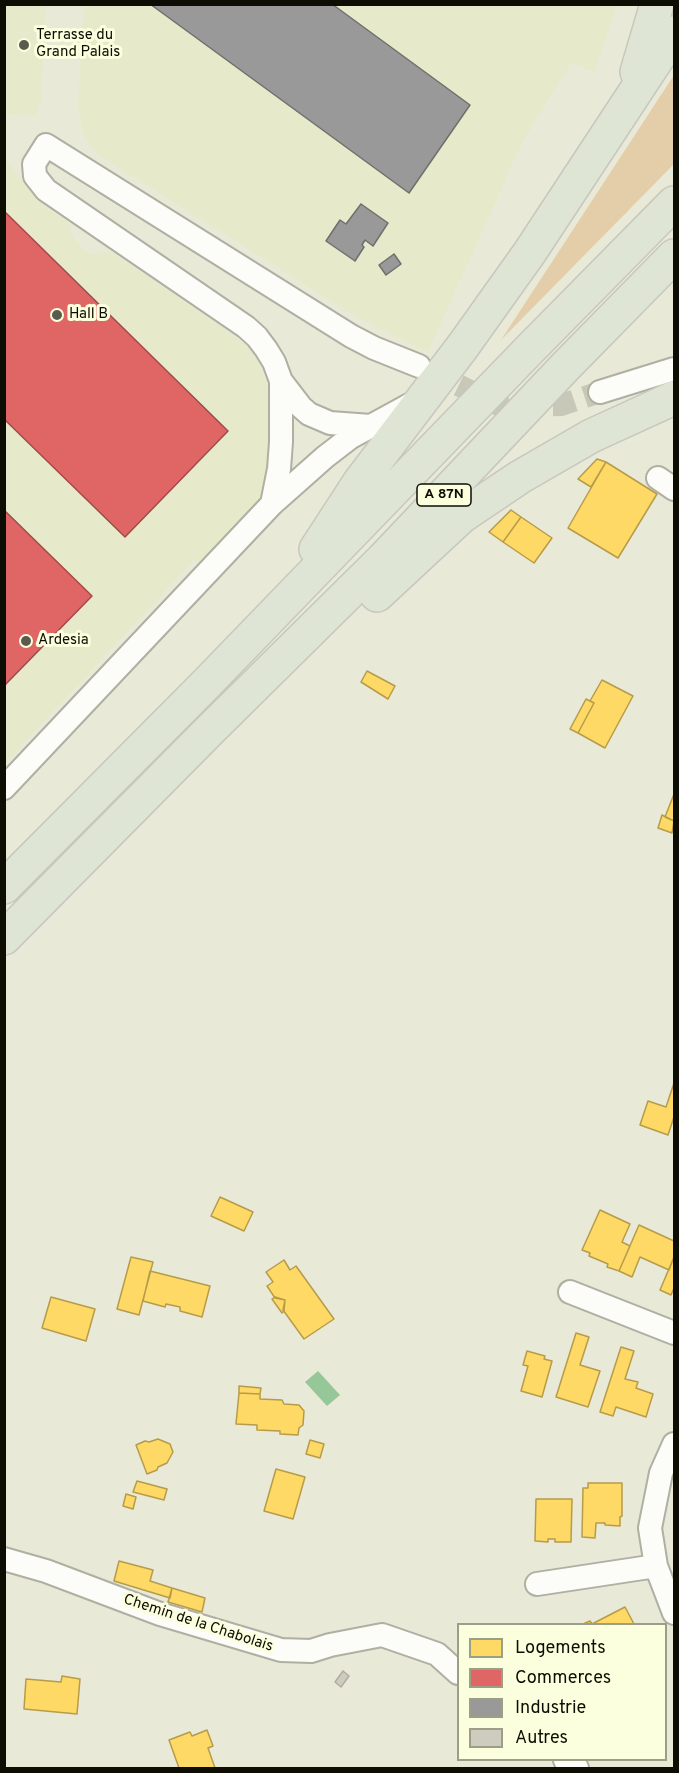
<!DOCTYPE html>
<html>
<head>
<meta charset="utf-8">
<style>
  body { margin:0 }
  #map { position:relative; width:679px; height:1773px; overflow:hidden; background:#e9e9d8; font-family:Overpass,sans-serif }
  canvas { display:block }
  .frame { position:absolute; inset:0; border:6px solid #0d0d04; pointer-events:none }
  .legend { position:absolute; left:457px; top:1623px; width:210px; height:138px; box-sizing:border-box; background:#fcffdd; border:2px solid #9c9e86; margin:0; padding:8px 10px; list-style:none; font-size:18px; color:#0d0d04 }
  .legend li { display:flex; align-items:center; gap:12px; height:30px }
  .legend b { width:30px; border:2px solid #9c9e86 }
</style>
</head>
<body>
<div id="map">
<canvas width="679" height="1773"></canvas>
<div class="frame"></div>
<ul class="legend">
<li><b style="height:16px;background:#ffd966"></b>Logements</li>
<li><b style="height:16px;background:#e06666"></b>Commerces</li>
<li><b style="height:16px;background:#999"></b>Industrie</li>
<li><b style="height:16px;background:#ceccbe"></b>Autres</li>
</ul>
</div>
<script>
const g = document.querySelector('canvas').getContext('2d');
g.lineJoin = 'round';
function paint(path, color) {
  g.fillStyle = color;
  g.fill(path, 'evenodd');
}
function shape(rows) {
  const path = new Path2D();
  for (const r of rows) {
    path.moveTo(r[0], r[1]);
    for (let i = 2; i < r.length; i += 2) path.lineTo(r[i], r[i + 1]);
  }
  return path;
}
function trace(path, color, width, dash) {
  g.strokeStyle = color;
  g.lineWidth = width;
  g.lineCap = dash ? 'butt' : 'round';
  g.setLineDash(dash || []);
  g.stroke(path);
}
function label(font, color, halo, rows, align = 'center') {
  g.font = font + ' Overpass,sans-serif';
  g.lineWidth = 6;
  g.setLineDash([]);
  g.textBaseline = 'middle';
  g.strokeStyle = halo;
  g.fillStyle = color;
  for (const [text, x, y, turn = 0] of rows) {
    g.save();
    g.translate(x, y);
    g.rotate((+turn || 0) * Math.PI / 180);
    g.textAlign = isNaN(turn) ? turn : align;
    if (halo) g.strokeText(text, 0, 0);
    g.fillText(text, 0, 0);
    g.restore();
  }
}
paint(shape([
  [5,4,46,5,41,101,34,117,5,114],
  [84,5,616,5,603,49,594,72,571,63,522,143,428,352,358,318,97,154,83,134,78,105],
  [4,158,44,206,67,222,75,240,88,253,112,252,233,335,252,352,259,363,266,383,271,403,273,446,265,490,262,497,199,563,195,559,5,763]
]), '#e7e9cb');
paint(shape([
  [674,75,674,164,501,340]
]), '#e4cea9');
paint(shape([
  [318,1371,340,1395,327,1406,305,1382]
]), '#96c798');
const homes = shape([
  [597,459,606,462,591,487,578,479,597,459],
  [606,462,657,494,618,558,568,528,606,462],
  [511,510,521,517,503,542,489,532,511,510],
  [521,517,552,538,534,563,503,542,521,517],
  [367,671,395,686,388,699,361,682,367,671],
  [602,680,633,696,605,748,578,733,594,703,590,701,602,680],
  [586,699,594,703,578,733,570,729,586,699],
  [674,794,674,821,665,817,674,794],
  [662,815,674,821,672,833,658,828,662,815],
  [674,1083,674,1117,668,1135,640,1125,648,1101,666,1107,674,1083],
  [220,1197,253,1212,244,1231,211,1216,220,1197],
  [600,1210,630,1224,622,1242,630,1246,619,1271,607,1267,608,1264,589,1256,590,1253,582,1250,600,1210],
  [639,1225,674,1241,674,1257,669,1270,640,1257,632,1277,619,1271,639,1225],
  [131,1257,153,1262,139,1315,117,1309,131,1257],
  [674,1257,674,1288,671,1295,660,1290,674,1257],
  [284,1260,290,1270,296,1266,334,1319,304,1339,283,1310,285,1300,275,1298,267,1286,273,1282,266,1272,284,1260],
  [150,1271,210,1286,202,1317,180,1311,180,1307,166,1304,165,1307,143,1301,150,1271],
  [51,1297,95,1309,86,1341,42,1328,51,1297],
  [275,1297,285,1300,284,1311,282,1313,272,1299,275,1297],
  [576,1333,589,1337,580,1365,600,1371,588,1407,556,1397,576,1333],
  [621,1347,634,1351,625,1379,638,1382,636,1388,653,1394,646,1417,616,1407,613,1416,600,1412,621,1347],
  [527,1351,545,1356,544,1359,552,1361,542,1397,521,1391,528,1366,523,1365,527,1351],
  [239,1386,261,1388,260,1394,239,1393,239,1386],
  [239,1393,260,1394,260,1399,282,1400,284,1404,299,1405,304,1411,303,1425,299,1428,298,1435,280,1434,280,1431,257,1430,257,1425,236,1424,239,1393],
  [158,1439,170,1444,173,1452,167,1463,158,1467,157,1470,147,1474,136,1445,145,1441,149,1442,158,1439],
  [310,1440,324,1444,320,1458,306,1454,310,1440],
  [276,1469,305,1477,293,1519,264,1511,276,1469],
  [137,1481,167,1489,164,1500,133,1492,137,1481],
  [588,1483,622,1483,622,1516,620,1517,620,1526,605,1525,605,1523,596,1523,595,1538,582,1537,583,1488,588,1488,588,1483],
  [126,1494,136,1497,133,1509,123,1506,126,1494],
  [536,1499,572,1499,571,1542,555,1542,555,1539,548,1539,548,1542,535,1541,536,1499],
  [119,1561,153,1570,150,1581,172,1588,170,1598,114,1581,119,1561],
  [172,1588,205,1598,202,1612,168,1602,172,1588],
  [625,1607,634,1624,583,1624,590,1621,592,1624,625,1607],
  [62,1676,80,1679,77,1714,24,1709,26,1679,61,1682,62,1676],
  [207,1730,213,1746,208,1748,215,1768,179,1768,169,1740,190,1732,192,1736,207,1730]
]);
paint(homes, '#ffd966');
trace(homes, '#b69c49', 1.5);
const shops = shape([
  [4,211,228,431,125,537,4,419,4,211],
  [4,510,92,596,4,686,4,510]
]);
paint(shops, '#e06666');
trace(shops, '#a14b49', 1.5);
const industry = shape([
  [150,4,332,4,470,105,409,193,150,4],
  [361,204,388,223,373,246,365,240,362,245,364,247,355,261,326,241,340,220,346,224,361,204],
  [394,254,401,264,386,275,379,265,394,254]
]);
paint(industry, '#999');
trace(industry, '#6f6f6c', 1.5);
const building = shape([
  [343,1671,349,1676,341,1687,335,1682,343,1671]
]);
paint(building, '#ceccbe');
trace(building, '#afaea0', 1.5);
trace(shape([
  [429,371,501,406,561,405,600,392]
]), '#c8c8b8', 22, [22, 11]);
const street = shape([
  [600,392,674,369],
  [371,426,330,423,309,414,301,407,281,381,274,362,266,349,257,337,246,327,46,190,35,176,34,164,46,145,351,336,374,348,419,366],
  [658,478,674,489],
  [272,504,279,469,281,442,281,381],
  [4,788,272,504,325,457,351,437,415,402],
  [570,1292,674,1333],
  [674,1444,661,1473,650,1528,656,1566,674,1613],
  [4,1559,46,1571,160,1614,281,1650,311,1651,330,1645,382,1635,437,1654,458,1673],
  [537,1584,656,1566],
  [565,1760,577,1768]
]);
const highway = shape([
  [637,72,657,4],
  [316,549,359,483,463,346,530,252,674,33],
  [377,595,462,516,520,477,591,436,674,398],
  [4,887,206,684,530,349,674,203],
  [4,938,210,730,384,558,564,368,674,256]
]);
trace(street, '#afafa2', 26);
trace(highway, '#c7c7be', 36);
trace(street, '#fcfcf9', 22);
trace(highway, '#dfe5d5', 33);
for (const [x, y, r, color] of [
  [24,45,6,"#5a5a4e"],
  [57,315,6,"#5a5a4e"],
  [26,641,6,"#5a5a4e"]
]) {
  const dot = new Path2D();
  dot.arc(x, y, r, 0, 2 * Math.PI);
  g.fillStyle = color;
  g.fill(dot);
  trace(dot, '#fcffdd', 2);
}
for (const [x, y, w] of [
  [444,495,54]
]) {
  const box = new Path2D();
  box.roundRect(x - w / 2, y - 11, w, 22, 4.5);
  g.fillStyle = '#fcffdd';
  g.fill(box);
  trace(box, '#0d0d04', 1.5);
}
label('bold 14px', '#0d0d04', null, [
  ["A 87N",444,495]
]);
label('15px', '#0d0d04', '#fcffdd', [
  ["Terrasse du",36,36],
  ["Grand Palais",36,53],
  ["Hall B",69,315],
  ["Ardesia",38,641]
], 'left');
label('15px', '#0d0d04', '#fcffdd', [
  ["Chemin de la Chabolais",198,1624,18]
]);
</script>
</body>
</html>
